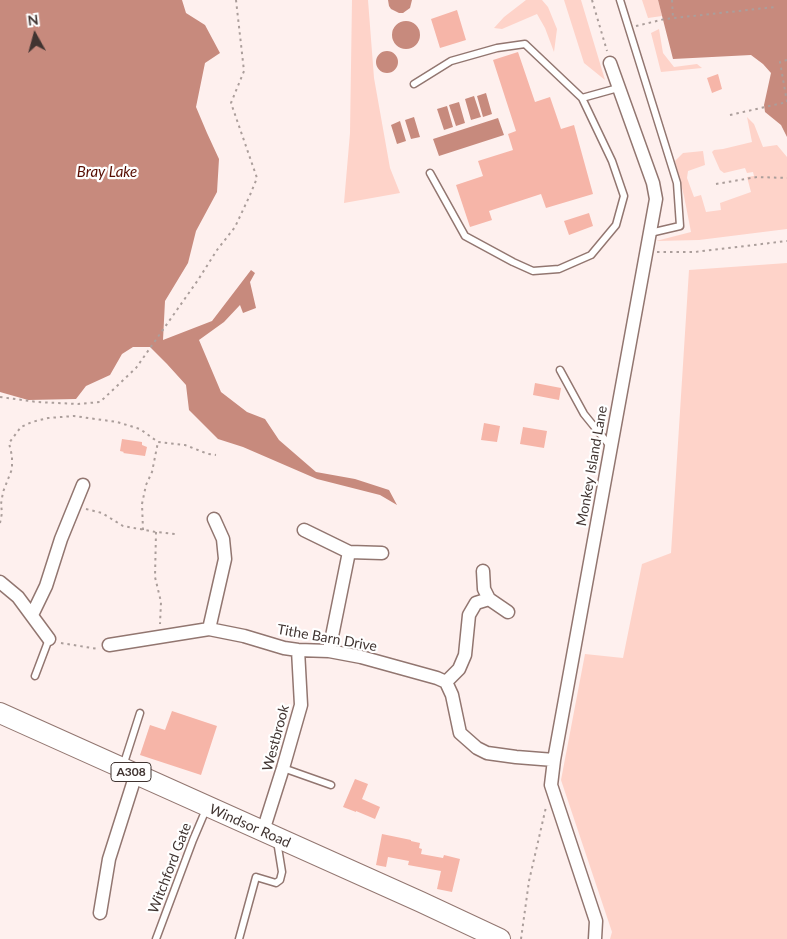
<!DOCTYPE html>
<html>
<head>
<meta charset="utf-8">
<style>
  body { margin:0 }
  #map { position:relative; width:787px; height:939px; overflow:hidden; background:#fef0ee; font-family:Lato,sans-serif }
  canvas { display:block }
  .north { position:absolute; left:10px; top:10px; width:50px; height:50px; -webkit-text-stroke:4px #fff; paint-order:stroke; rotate:353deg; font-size:14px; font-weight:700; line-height:20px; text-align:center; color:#403431 }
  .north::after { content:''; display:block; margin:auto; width:18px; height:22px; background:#403431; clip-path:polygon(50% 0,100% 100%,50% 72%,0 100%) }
</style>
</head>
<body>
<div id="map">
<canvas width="787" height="939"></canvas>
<div class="north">N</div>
</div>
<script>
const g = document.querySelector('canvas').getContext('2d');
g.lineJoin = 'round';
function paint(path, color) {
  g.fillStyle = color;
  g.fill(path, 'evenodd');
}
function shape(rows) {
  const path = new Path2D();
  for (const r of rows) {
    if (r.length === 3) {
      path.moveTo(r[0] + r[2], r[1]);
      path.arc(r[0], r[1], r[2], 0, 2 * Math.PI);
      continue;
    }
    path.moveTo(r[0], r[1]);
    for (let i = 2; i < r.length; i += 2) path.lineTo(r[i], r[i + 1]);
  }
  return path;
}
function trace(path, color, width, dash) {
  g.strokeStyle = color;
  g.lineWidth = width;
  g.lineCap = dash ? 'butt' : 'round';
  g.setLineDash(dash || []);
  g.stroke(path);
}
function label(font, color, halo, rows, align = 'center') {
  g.font = font + ' Lato,sans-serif';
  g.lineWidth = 4.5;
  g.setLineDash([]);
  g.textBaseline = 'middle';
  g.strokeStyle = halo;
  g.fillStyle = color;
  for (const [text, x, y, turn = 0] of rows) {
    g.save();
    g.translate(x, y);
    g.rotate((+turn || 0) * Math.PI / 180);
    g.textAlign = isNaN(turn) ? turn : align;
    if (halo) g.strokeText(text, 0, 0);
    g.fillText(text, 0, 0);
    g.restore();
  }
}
paint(shape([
  [352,0,368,0,374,78,390,168,400,193,344,203,350,133],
  [526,0,542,0,548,7,557,29,554,52,545,28,537,14,502,29,494,28,504,17],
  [564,0,581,0,605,80,584,63],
  [642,0,658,0,662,16,648,18],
  [659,29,663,53,674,67,697,64,702,68,661,72,651,33],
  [747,117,754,124,763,147,777,145,787,157,787,229,699,240,656,241,691,232,684,196,675,161,683,153,703,151,705,165,688,171,687,178,694,197,701,195,706,212,721,210,720,203,751,192,747,177,754,176,753,172,747,173,745,168,724,173,720,170,712,152,714,150,723,149,752,142],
  [787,263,787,939,610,939,612,932,561,780,585,654,623,658,642,564,671,553,689,270]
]), '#fed3c9');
paint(shape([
  [0,0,182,0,186,13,205,25,220,53,205,63,196,107,207,133,219,159,217,192,196,231,188,263,165,301,163,340,212,321,251,270,255,273,250,282,256,308,243,313,240,305,224,322,199,340,221,392,247,412,265,419,279,440,316,472,355,479,389,490,397,505,380,495,317,479,243,447,218,439,189,410,186,385,167,364,150,347,133,347,122,354,110,375,86,386,76,399,28,400,0,392],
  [388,0,412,0,410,8,403,13,399,13,391,9,389,6],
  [658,0,787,0,787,137,781,125,765,112,764,105,771,73,763,64,751,55,673,59],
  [406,35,14],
  [387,62,11],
  [486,93,492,114,483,117,477,96],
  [474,96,481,117,471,120,465,99],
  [459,102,465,123,456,126,449,105],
  [447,106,453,127,444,130,437,109],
  [414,117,420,137,411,139,405,120],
  [498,118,504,135,439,156,433,139],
  [400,121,406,141,397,144,391,125]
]), '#c78a7d');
paint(shape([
  [457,10,466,40,440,48,431,19],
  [518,52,535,102,550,97,561,129,574,125,593,194,546,208,541,194,489,211,492,220,470,227,456,185,483,176,478,161,513,150,508,134,516,131,493,60],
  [718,74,722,89,712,93,707,78],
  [589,213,593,226,569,235,564,221],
  [535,383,561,388,559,400,533,395],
  [484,423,500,426,497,442,481,440],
  [523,427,547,431,544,448,520,444],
  [122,439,142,442,142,445,147,447,145,456,123,453,124,452,120,451],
  [172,711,217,726,201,775,140,755,150,725,165,730],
  [355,779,368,784,362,799,380,807,375,819,356,811,356,812,343,807],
  [382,834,411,840,411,841,420,843,419,848,422,849,421,854,443,858,444,855,460,859,452,892,437,889,441,871,408,865,409,861,388,857,386,867,376,865]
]), '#f6b5a8');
const lane = shape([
  [620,0,677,183,680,226,650,233],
  [414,84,451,61,497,48,525,44,582,98],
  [430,173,465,236,513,262,533,271,559,269,591,255,616,225,624,196,612,161,582,98,618,88],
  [560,370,584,414,610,446],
  [35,676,49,639],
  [123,766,140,713],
  [283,768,331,785],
  [156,939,193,840,207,807],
  [239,939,256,877,276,883,280,880,282,872,277,841]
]);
const street = shape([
  [304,530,349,552,382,553],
  [483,571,484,589,489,599,508,612],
  [0,582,18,597,49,639],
  [32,615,46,586,61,539,83,485],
  [209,629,225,559,223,539,214,519],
  [109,645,209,629,244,636,284,648,298,650,329,651,361,657,437,678,446,682,452,695,460,733,477,748,487,753,516,757,554,760],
  [329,651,349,552],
  [446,682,459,669,465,655,469,615,476,603,489,599],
  [263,831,283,768,301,705,298,650],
  [100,913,109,859,136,774],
  [595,939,596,921,551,785,554,760,656,199,653,183,610,63]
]);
const primary = shape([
  [0,713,421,902,500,939]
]);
trace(lane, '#927670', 9);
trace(street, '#927670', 15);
trace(primary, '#927670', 22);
trace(shape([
  [592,0,607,51],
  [672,0,673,18],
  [636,26,665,19,775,7],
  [787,60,780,62,787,102],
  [730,115,787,102],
  [716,184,757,177,787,178],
  [657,252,695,252,787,241],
  [0,397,37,402,78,404,100,402,136,368,198,280,217,250,235,227,250,195,257,178,231,103,244,71,236,0],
  [86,509,102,513,123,526,156,532,175,534],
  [0,523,2,513,1,504,3,492,12,469,12,456,9,443,21,427,32,422,48,418,74,416,117,422,140,429,158,442,185,445,208,454,216,455],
  [143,530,142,504,146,485,152,472,158,442],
  [156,532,155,577,161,602,160,624],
  [61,643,98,649],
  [521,939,529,881,546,807]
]), '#ab9e9b', 2, [2.5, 4]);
trace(lane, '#fff', 6);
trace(street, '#fff', 12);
trace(primary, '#fff', 20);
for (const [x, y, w] of [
  [131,772,40]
]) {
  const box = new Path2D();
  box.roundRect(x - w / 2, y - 9.5, w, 19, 4);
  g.fillStyle = '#fff';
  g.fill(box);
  trace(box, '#403431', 1);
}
label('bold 12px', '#403431', null, [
  ["A308",131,772]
]);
label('14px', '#403431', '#fff', [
  ["Monkey Island Lane",592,466,-80],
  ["Tithe Barn Drive",327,638,10],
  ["Westbrook",276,738,-75],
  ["Windsor Road",250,826,24],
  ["Witchford Gate",170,868,-69]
]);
label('italic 15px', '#580e03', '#fff', [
  ["Bray Lake",107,172]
]);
</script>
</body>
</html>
